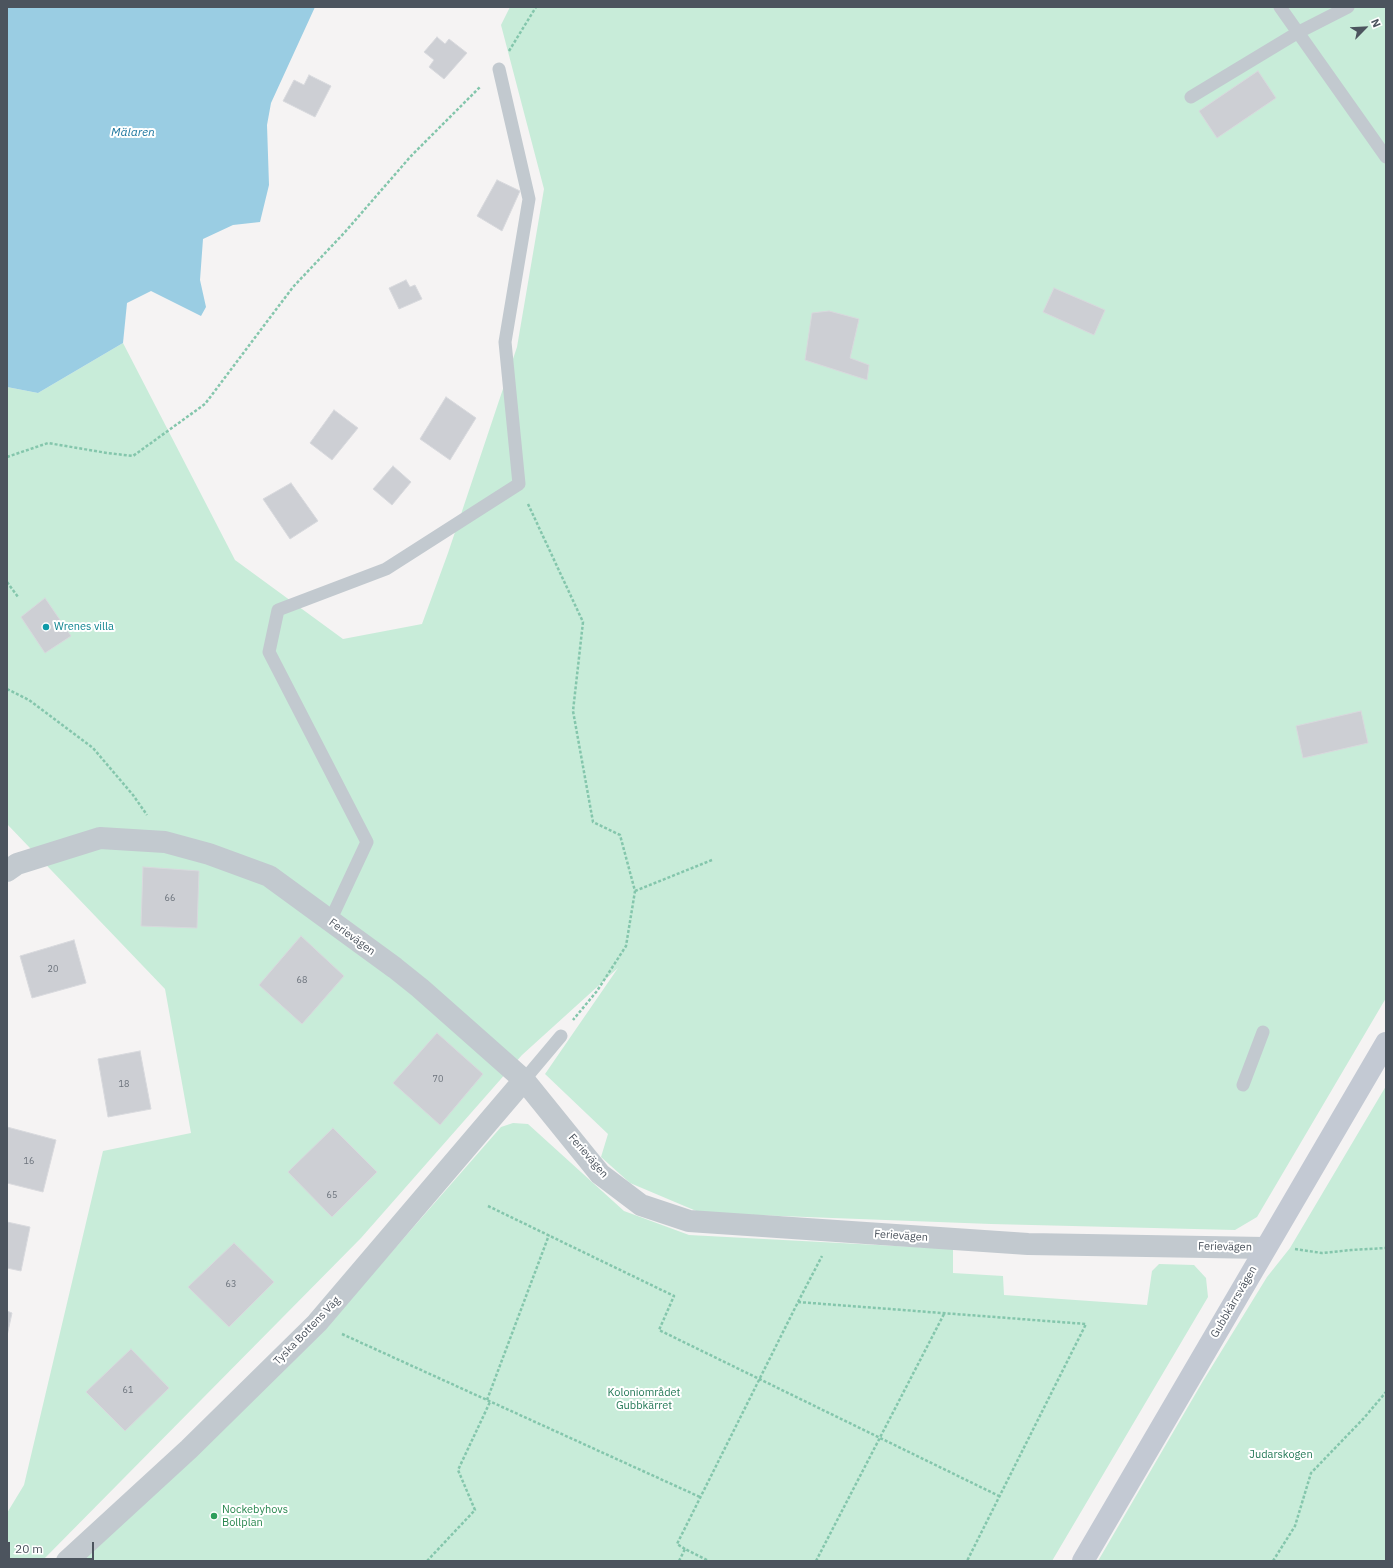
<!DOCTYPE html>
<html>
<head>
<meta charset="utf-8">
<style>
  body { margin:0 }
  #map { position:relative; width:1393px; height:1568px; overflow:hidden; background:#f5f3f3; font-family:"IBM Plex Sans",sans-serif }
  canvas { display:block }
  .frame { position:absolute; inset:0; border:8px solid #4c545e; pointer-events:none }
  .north { position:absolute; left:1345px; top:8px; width:40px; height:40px; -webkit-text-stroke:3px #fff; paint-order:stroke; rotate:66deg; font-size:11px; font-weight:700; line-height:16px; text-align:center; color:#4c545e }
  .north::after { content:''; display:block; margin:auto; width:14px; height:18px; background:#4c545e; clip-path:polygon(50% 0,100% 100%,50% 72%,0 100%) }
  .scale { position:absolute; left:8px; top:1542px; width:86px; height:18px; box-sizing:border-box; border:2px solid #4c545e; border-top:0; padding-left:5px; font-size:12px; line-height:14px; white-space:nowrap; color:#4c545e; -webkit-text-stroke:3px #fff; paint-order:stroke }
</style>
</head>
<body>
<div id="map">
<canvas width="1393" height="1568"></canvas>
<div class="frame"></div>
<div class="north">N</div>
<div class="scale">20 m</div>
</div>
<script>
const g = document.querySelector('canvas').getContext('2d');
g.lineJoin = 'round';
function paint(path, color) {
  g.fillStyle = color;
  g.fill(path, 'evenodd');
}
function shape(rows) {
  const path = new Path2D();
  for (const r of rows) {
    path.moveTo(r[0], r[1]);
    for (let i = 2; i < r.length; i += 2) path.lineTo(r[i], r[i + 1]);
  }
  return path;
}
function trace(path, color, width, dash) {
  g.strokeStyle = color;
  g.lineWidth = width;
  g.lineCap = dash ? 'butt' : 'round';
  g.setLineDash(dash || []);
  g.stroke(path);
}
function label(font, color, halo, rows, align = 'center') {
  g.font = font + ' "IBM Plex Sans",sans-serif';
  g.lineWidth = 4;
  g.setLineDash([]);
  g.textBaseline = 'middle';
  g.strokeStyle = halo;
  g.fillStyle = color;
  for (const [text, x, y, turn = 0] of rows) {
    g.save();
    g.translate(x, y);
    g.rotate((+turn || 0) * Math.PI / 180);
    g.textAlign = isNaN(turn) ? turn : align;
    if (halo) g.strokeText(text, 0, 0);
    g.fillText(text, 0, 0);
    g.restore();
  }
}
paint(shape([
  [510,7,1386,7,1386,998,1257,1217,1235,1230,991,1224,701,1213,630,1183,601,1157,608,1134,545,1074,618,968,522,1055,361,1238,42,1561,7,1561,7,1513,24,1485,103,1151,191,1133,165,989,7,824,7,387,38,393,123,343,235,560,343,639,422,624,448,553,517,347,544,189,501,25],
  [1386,1086,1386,1561,1098,1561,1203,1381,1267,1277,1290,1248],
  [513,1123,528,1124,624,1211,689,1235,953,1249,953,1273,1003,1276,1004,1295,1147,1305,1152,1271,1159,1264,1194,1265,1206,1278,1208,1297,1052,1561,78,1561,389,1255,501,1127]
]), '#c8ecd9');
paint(shape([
  [7,7,315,7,271,103,267,125,269,185,260,222,233,225,203,239,200,280,206,307,201,316,151,291,127,303,123,343,38,393,7,387]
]), '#9acde3');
const building = shape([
  [437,37,445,44,449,39,467,53,444,79,429,67,434,60,424,52,437,37],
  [1258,71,1276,98,1217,138,1199,111,1258,71],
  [309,75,331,86,315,117,283,101,294,80,304,85,309,75],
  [497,180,520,191,502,231,477,216,497,180],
  [406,280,410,287,415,285,422,299,399,309,389,288,406,280],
  [1054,288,1105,310,1094,335,1043,312,1054,288],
  [829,311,859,319,850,358,869,365,867,380,805,360,812,313,829,311],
  [446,397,476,418,450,460,420,439,446,397],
  [334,410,358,428,332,460,310,443,334,410],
  [393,466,411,482,392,505,373,489,393,466],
  [291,483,318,521,290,539,263,499,291,483],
  [45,598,71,636,45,653,21,617,45,598],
  [1361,711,1368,743,1303,758,1296,726,1361,711],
  [143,867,199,871,197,928,141,926,143,867],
  [301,936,344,976,302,1024,259,985,301,936],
  [74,940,86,983,32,998,20,956,74,940],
  [437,1033,483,1074,440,1125,393,1083,437,1033],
  [140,1051,151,1109,108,1117,98,1059,140,1051],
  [7,1127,56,1140,43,1192,7,1183,7,1127],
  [333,1128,377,1172,332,1217,288,1172,333,1128],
  [7,1222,30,1227,21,1271,7,1268,7,1222],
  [234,1243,274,1282,229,1327,188,1287,234,1243],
  [7,1311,12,1313,7,1336,7,1311],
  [131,1349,169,1388,125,1431,86,1392,131,1349]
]);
paint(building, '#cdcfd4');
trace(building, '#d8d9dd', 1);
trace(shape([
  [509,51,536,7],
  [7,457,48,443,107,453,133,456,205,404,293,287,345,232,411,156,481,86],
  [528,504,583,622,573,711,593,822,620,835,635,891,626,946,597,991,573,1020],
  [7,582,18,597],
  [7,689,29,700,93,748,133,795,147,815],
  [635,891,712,860],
  [488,1206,674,1296,659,1330,999,1496],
  [1295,1249,1322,1253,1351,1250,1386,1248],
  [798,1302,822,1256],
  [342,1334,700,1497],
  [487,1400,549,1235],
  [685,1549,677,1544,798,1302,1086,1324,967,1561],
  [427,1561,475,1510,458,1470,490,1402],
  [679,1561,685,1549,709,1561],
  [816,1561,944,1314],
  [1273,1561,1295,1526,1311,1473,1364,1418,1386,1392]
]), '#84c6ac', 2.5, [3, 2]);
trace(shape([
  [1280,7,1386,157],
  [1191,97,1297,33,1348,7],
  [330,921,367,842,269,652,278,610,386,569,519,484,505,342,529,199,499,69],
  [524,1080,561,1036],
  [1243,1085,1263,1032]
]), '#c2c9cf', 13);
trace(shape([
  [7,871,17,864,100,838,165,842,209,854,269,876,395,968,420,988,524,1080,600,1174,641,1205,689,1221,1028,1244,1265,1248],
  [67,1561,189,1449,317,1323,524,1080]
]), '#c2c9cf', 22);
trace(shape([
  [1083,1561,1386,1043]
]), '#c3c9d3', 22);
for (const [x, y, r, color] of [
  [46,627,4,"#0f9aa8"],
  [214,1516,4,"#2e9e5b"]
]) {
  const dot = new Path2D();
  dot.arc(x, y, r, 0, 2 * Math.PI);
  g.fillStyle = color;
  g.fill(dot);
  trace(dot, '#fff', 1.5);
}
label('9px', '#6c737c', null, [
  ["66",170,898],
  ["20",53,969],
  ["68",302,980],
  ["70",438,1079],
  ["18",124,1084],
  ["16",29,1161],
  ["65",332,1195],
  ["63",231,1284],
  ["61",128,1390]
]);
label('11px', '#0d838f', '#fff', [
  ["Wrenes villa",54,627]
], 'left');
label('11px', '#4c545e', '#fff', [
  ["Ferievägen",352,937,36],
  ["Ferievägen",588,1156,49],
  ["Ferievägen",901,1236,4],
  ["Ferievägen",1225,1247,1],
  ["Gubbkärrsvägen",1234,1302,-60],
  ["Tyska Bottens Väg",307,1331,-46]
]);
label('11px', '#247957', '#fff', [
  ["Koloniområdet",644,1393],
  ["Gubbkärret",644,1406],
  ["Judarskogen",1281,1455]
]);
label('11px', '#27864d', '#fff', [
  ["Nockebyhovs",222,1510],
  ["Bollplan",222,1523]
], 'left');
label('italic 12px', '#1e779f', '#fff', [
  ["Mälaren",133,133]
]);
</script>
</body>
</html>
